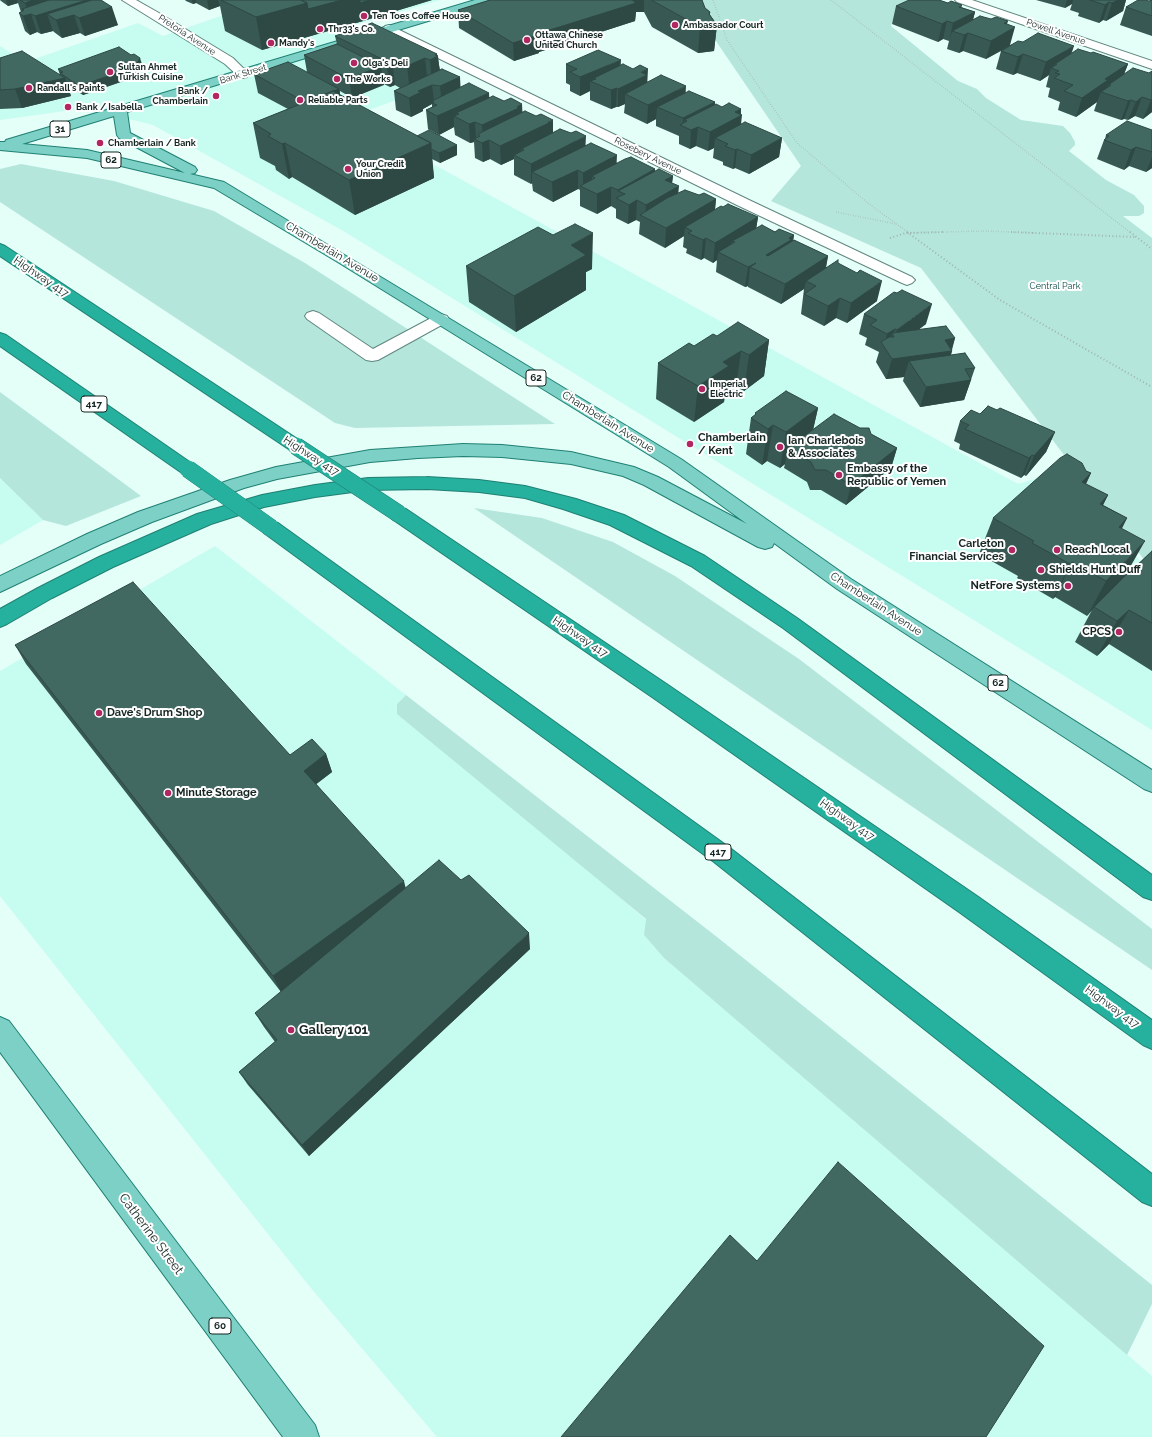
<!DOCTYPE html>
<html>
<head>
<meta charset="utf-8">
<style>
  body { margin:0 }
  canvas { display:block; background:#e4fef8 }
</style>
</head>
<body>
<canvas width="1152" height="1437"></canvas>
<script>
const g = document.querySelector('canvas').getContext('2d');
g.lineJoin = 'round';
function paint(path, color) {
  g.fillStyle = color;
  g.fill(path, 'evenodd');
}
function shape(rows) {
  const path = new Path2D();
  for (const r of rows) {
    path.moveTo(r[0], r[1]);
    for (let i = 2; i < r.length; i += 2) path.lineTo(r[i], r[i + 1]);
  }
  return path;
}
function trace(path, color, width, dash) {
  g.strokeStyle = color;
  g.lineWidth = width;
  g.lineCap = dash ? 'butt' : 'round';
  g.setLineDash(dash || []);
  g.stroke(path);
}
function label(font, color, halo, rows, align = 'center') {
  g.font = font + ' Raleway,sans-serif';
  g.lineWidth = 4;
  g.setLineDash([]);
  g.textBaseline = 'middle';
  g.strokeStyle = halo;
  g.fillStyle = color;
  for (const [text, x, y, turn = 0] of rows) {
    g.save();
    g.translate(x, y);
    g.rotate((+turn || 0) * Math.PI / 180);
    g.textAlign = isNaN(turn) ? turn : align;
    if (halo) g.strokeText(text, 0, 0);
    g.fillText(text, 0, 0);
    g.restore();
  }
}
paint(shape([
  [267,0,440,0,351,26,454,79,358,114,378,134,1018,484,1045,476,1152,571,1152,730,345,232,153,125,86,108,0,120,0,46,26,62,138,23,163,36],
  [0,478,43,520,0,545],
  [215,546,406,695,397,704,646,920,644,935,664,958,1152,1376,1152,1437,437,1437,310,1287,0,896,0,671]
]), '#c7fcf1');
paint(shape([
  [688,0,922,0,928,2,892,22,891,26,958,81,977,89,986,98,1021,120,1063,126,1070,133,1075,142,1075,145,1069,151,1106,180,1134,195,1144,206,1144,213,1139,216,1123,216,1152,238,1152,570,921,268,771,201,801,166],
  [21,164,114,181,214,211,305,263,555,424,355,428,335,423,0,202,0,169],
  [0,392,141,496,66,526,43,520,0,478],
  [474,508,542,518,613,542,675,576,799,659,1152,929,1152,970],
  [406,695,717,937,1152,1285,1152,1304,1127,1355,664,958,644,935,646,919,397,714,397,704]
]), '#b5e6dc');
const lane = shape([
  [313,311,319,313,373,349,435,316,441,314,447,316,449,319,447,322,378,360,372,361,366,360,307,319,305,316,307,313,313,311]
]);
const street = shape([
  [122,0,136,0,159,13,233,58,249,74,247,77,243,78,239,77,225,64,122,0],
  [955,0,972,0,1152,61,1152,69,957,2,955,0],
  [389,25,749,200,912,277,915,280,912,283,907,285,902,283,739,206,385,32,383,29,385,26,389,25]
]);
const primary = shape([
  [475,0,493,0,491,2,127,112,130,133,195,167,197,170,195,173,190,174,224,182,681,459,851,579,1152,770,1152,792,1144,789,837,589,774,543,772,547,765,549,758,547,644,485,623,476,571,464,502,457,463,456,418,458,370,462,277,479,244,488,152,522,101,544,0,592,0,576,87,534,138,512,230,480,276,467,370,450,463,444,502,445,571,452,634,467,658,477,747,524,669,467,336,261,214,188,87,158,0,150,0,142,5,142,6,140,475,0],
  [114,116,117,135,119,138,185,173,87,150,22,144,114,116],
  [0,1017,9,1021,315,1425,319,1437,283,1437,0,1052,0,1017]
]);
const highway = shape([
  [0,244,5,246,302,442,305,446,302,450,296,452,290,450,0,256,0,244],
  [0,333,6,335,194,465,197,469,194,473,188,475,182,473,0,346,0,333],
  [427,477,479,480,525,486,576,499,624,515,705,556,797,618,1152,875,1152,900,1143,897,783,628,691,566,610,525,563,509,525,498,479,492,427,489,368,490,315,497,264,507,211,524,113,567,52,598,7,624,0,627,0,609,38,588,99,557,197,514,262,495,315,485,368,478,427,477],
  [399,507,406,509,668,685,977,896,1152,1020,1152,1049,1143,1045,959,912,652,697,392,519,390,514,392,509,399,507],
  [271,521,278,523,730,848,1152,1174,1152,1206,1142,1202,714,862,264,533,261,528,264,523,271,521]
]);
trace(lane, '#5f877f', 2);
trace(street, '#5f877f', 2);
trace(primary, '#208073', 2);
trace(highway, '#208073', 2);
trace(shape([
  [713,0,727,40,797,143,869,204,909,233],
  [831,0,1131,233],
  [836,212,896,224],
  [906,233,985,231,1036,233]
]), '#9eb5b0', 1.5, [0.5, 2]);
trace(shape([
  [907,232,1000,300,1152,387],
  [1011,232,1135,237],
  [1130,232,1152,249],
  [890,238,906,233,944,232]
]), '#9eb5b0', 2, [1, 2.5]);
paint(lane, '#fff');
paint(street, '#fff');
paint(primary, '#7cd0c5');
paint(highway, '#25b19e');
const highwayBridge = shape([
  [296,446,399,514],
  [188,469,271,528]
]);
trace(highwayBridge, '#208073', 18, []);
trace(highwayBridge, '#25b19e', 17);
paint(shape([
  [0,0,101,0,118,25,85,36,80,33,62,38,54,32,53,31,41,34,37,32,30,35,25,31,19,13,21,12,18,3,8,6,1,1],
  [185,0,432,0,363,21,262,50,225,31,220,6,209,10,196,3,193,4,186,1],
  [490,0,702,0,705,8,710,12,710,15,717,25,714,51,698,53,652,27,644,12,636,12,635,21,539,52,539,53,514,61,459,28,458,10],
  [1036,0,1126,0,1123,11,1106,21,1103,20,1099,23,1078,16,1079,13,1070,10,1072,4,1065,8],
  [1152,0,1152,36,1120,25,1126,7,1149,1],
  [896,6,961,7,975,12,973,20,1007,24,1010,45,1023,42,1071,54,1091,53,1128,64,1124,74,1149,73,1152,71,1152,112,1143,119,1135,116,1128,120,1124,119,1121,120,1094,111,1097,102,1076,117,1058,110,1060,102,1048,97,1050,88,1046,87,1049,75,1040,81,1017,73,1013,75,996,69,1001,51,986,59,963,51,959,53,947,49,949,41,943,39,938,42,892,24],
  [335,36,437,54,440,70,460,77,460,87,489,93,489,98,523,112,553,132,585,145,617,163,655,169,655,171,673,176,672,183,678,193,699,195,716,199,715,210,758,217,756,228,794,235,793,240,828,256,826,268,838,263,877,301,847,323,836,318,824,326,801,314,804,289,781,304,748,287,748,286,745,287,716,272,717,260,713,263,704,258,701,260,686,253,687,249,683,247,684,236,665,248,639,234,640,222,636,220,628,224,616,218,616,209,611,206,597,214,580,206,580,190,578,189,553,202,533,191,532,183,531,184,514,175,514,159,501,165,490,159,483,162,475,158,474,142,470,143,455,135,454,127,439,135,428,129,426,110,432,107,432,104,423,109,423,111,411,117,396,110,394,91,400,88,395,85,390,87,384,84,352,98,340,91,340,95,417,136,457,145,457,155,440,163,432,159,434,178,355,215,292,177,289,179,276,170,275,166,260,158,253,123,288,109,258,93,254,74,307,72,304,55,337,44],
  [0,58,60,75,58,69,143,67,138,76,83,95,67,85,71,96,22,108,0,109],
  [566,64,621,65,648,82,686,93,715,102,715,105,722,107,741,109,741,124,782,138,779,157,749,174,735,168,733,169,723,165,723,162,713,158,714,148,708,151,696,146,690,149,679,144,679,136,656,126,656,119,647,124,624,113,625,104,618,107,616,107,611,109,590,100,590,91,580,96,570,91,570,85,566,83],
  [1152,130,1152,168,1146,172,1129,166,1124,170,1097,159,1104,140,1105,139,1106,135],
  [466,266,592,269,586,272,586,290,516,332,469,302],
  [864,314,926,324,919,329,955,338,952,350,951,355,975,368,964,400,920,407,903,381,904,377,886,379,876,362,879,352,865,345,867,338,859,334],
  [717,336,769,340,764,376,744,391,736,387,725,394,724,402,694,422,656,399,658,363],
  [818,408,813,429,871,434,897,448,891,468,846,505,821,490,810,490,807,482,784,468,785,464,780,468,767,461,762,465,746,454,751,418,755,415,755,413],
  [997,410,1055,432,1046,452,1026,476,1024,475,1021,478,959,449,960,444,954,441,960,421,980,414],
  [1086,471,1091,473,1086,484,1108,495,1103,505,1127,518,1122,528,1126,574,1131,571,1152,551,1152,671,1109,644,1097,656,1075,642,1092,610,1087,616,1055,597,1053,599,1017,578,1018,576,979,554,993,518],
  [15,645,290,755,326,754,332,772,316,784,405,888,530,949,309,1156,248,1085,239,1072,275,1042,264,1027,255,1013,281,992,26,664]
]), '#385953');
paint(shape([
  [6,0,17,0,18,3,8,6],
  [33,0,94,0,112,7,118,25,85,36,79,18,74,15,80,33,62,38,56,20,47,14,53,31,41,34,35,16,31,14,37,32,30,35,23,16,29,15,25,3],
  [192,0,196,0,196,3,193,4],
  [207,0,218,0,220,6,209,10],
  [342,0,432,0,363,21,262,50,256,17,307,3],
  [633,0,644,0,644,12,636,12,635,21,539,52,539,53,514,61,513,43,537,34,633,4],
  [1067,0,1073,0,1072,4,1065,8],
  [1118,0,1126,0,1123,11,1106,21,1112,3],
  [1109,2,1103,20,1099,23,1105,5],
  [962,5,958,21,975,12,970,30,952,31,949,42,953,23,959,7],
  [710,12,709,26,717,25,714,51,698,53,700,27],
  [947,21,943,39,938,42,942,24],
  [1008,21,1004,33,1015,27,1010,45,986,59,991,41,1004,23],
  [968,33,963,51,959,53,964,35],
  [1074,46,1068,64,1055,64,1053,69,1051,68,1049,75,1040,81,1046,62],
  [437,54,437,57,438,56,441,83,432,85,430,60,435,55],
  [1023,54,1017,73,1013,75,1018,57],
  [140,58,143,67,138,76,83,95,79,86],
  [425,58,428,85,410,93,407,66],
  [392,59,395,85,390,87,386,61],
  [621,60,620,78,594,78,594,83,590,81,590,91,580,96,580,77],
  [1128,64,1121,82,1111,85,1108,85,1105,93,1101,92,1097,102,1076,117,1082,98,1105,79],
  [381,66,384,85,352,98,349,79],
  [648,69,647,88,625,94,625,104,618,107,618,89,641,72],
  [460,77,461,95,442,105,440,86],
  [65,78,71,96,22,108,15,89],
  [432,85,434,102,432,101,432,104,423,109,423,111,411,117,409,98,418,91],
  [686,86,685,105,657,107,656,119,647,124,648,105],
  [617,88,616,107,611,109,611,90],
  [339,89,342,108,306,102],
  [489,93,490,111,456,113,457,118,454,116,454,127,439,135,437,116],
  [1142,97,1135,116,1128,120,1136,102],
  [1152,99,1152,112,1143,119,1151,100],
  [1131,100,1124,119,1121,120,1128,101],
  [715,102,713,121,698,127,696,146,690,149,691,130,687,121,684,120,684,126,683,126,683,118],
  [522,104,523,123,489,140,490,159,483,162,482,143,483,142,482,125],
  [741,109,740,116,742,115,740,134,715,138,714,148,708,151,710,132,735,112],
  [553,120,553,139,524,150,521,149,521,155,514,155,514,159,501,165,500,146],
  [475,122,476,140,474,139,474,142,470,143,469,124],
  [586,136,585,155,532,172,532,183,531,184,531,164],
  [782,138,779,157,749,174,751,155],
  [285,143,292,177,289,179,282,144],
  [431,143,434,178,355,215,349,180],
  [457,145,457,155,440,163,439,153],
  [1136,147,1129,166,1124,170,1131,150],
  [737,149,735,168,733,169,735,150],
  [617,155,616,175,595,178,592,176,592,187,583,188,583,173],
  [1152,157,1152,168,1146,172],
  [655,169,654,188,625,194,618,191,618,199,618,190],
  [578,170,578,189,553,202,552,182],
  [673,176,671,190,679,186,677,206,645,217,646,205,665,180],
  [611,187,611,206,597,214,597,194],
  [716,199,714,218,692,231,685,227,684,236,665,248,666,228],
  [637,200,636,220,628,224,629,205],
  [758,217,755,237,735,242,732,241,731,252,718,252,717,260,713,263,715,243],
  [593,233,592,269,586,272,586,290,516,332,514,296,571,245],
  [794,235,791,255,763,274,766,255],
  [706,238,704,258,701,260,703,240],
  [828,256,824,276,806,281,804,289,781,304,785,284],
  [756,263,750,267,748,286,745,287,748,267],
  [882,281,877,301,847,323,851,303],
  [840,298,836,318,824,326,828,306],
  [932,304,926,324,892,350,897,330],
  [895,329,893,335,892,333,888,350,884,347,887,334],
  [955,338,951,351,952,351,946,371,909,361,904,377,886,379,892,359,945,340],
  [769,340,764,376,744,391,749,355],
  [741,351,736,387,725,394,724,402,694,422,698,386,723,362],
  [971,380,964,400,920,407,926,387],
  [818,408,810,444,788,448,785,464,780,468,786,432],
  [773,425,767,461,762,465,768,429],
  [1055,432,1046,452,1026,476,1034,456],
  [897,448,891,468,846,505,851,485],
  [1032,455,1024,475,1021,478,1029,458],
  [1091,473,1074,509,1082,482],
  [1108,495,1090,531,1100,504],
  [1127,518,1109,554,1119,527],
  [1145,541,1125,576,1094,607,1092,610,1087,616,1106,581],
  [1072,562,1055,597,1053,599,1070,564],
  [1129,610,1109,644,1097,656,1117,621],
  [326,754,332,772,310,789,304,771],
  [404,881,408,898,281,992,273,976],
  [529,933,530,949,309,1156,302,1145]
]), '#2e4944');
const building = shape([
  [20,0,33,0,25,3,20,0],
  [49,0,87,0,35,16,31,14,23,16,19,13,24,10,22,9,49,0],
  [92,0,101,0,112,7,79,18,74,15,56,20,47,14,92,0],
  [221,0,301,0,307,3,256,17,221,0],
  [301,0,342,0,308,9,307,3,301,0],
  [360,0,370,0,360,3,360,0],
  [490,0,632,0,636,3,537,34,538,35,513,43,458,10,490,0],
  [652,0,702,0,705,8,710,12,709,14,717,25,700,27,653,1,652,0],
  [909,0,939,0,948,3,951,1,962,5,959,7,975,12,953,23,947,21,942,24,896,6,909,0],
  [1090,0,1118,0,1112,3,1109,2,1105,5,1090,0],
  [1138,0,1145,0,1149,1,1152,0,1152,16,1126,7,1138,0],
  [980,16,991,19,996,17,1008,21,1004,23,1015,27,991,41,968,33,964,35,952,31,980,16],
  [372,23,437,54,435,55,438,56,430,60,425,58,407,66,392,59,386,61,335,36,372,23],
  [1038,33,1074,46,1046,62,1023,54,1018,57,1001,51,1018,41,1023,42,1038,33],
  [337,44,381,66,349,79,304,55,337,44],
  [119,47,131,55,134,54,140,58,135,67,79,86,60,73,63,72,58,69,119,47],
  [1078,49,1091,53,1093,52,1128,64,1105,79,1108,80,1082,98,1064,91,1073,85,1054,78,1060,74,1055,73,1059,71,1051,68,1057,64,1055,64,1078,49],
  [598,50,621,60,580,77,570,72,577,69,566,64,598,50],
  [22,51,65,78,15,89,0,90,0,58,22,51],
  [288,62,339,89,333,91,305,102,254,74,288,62],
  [623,64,633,69,640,65,648,69,641,72,647,75,618,89,617,88,611,90,590,81,596,79,594,78,623,64],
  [1133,68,1149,73,1152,71,1152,99,1151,100,1142,97,1136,102,1131,100,1128,101,1101,92,1111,85,1108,85,1133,68],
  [442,69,460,77,440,86,432,85,418,91,421,92,409,98,394,91,442,69],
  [661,75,686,86,648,105,625,94,661,75],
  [469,83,489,93,437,116,426,110,437,105,432,103,434,102,432,101,469,83],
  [333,91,431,143,349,180,285,143,282,144,268,136,271,134,253,123,333,91],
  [689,91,715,102,683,118,657,107,689,91],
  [493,96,504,101,511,98,522,104,517,107,519,108,482,125,475,122,469,124,454,116,459,114,456,113,493,96],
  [729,103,741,109,735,112,742,115,710,132,698,127,691,130,680,125,687,121,684,120,716,104,722,107,729,103],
  [525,111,536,116,541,114,553,120,548,122,549,123,500,146,489,140,482,143,474,139,480,136,478,134,525,111],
  [1127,121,1152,130,1152,152,1136,147,1131,150,1104,140,1109,136,1106,135,1127,121],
  [745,122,782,138,751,155,737,149,735,150,725,146,728,144,715,138,745,122],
  [560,129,571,133,576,131,586,136,531,164,514,155,524,150,521,149,560,129],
  [429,130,457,145,439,153,431,149,431,143,417,136,429,130],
  [591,143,617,155,583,173,578,170,552,182,532,172,591,143],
  [631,157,655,169,618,190,611,187,597,194,580,186,595,178,592,176,625,159,631,157],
  [659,169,673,176,665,180,679,186,646,205,637,200,629,205,616,198,625,194,618,191,659,169],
  [685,190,699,195,704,193,716,199,666,228,640,215,667,198,685,190],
  [728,204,758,217,715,243,706,238,703,240,688,233,692,231,685,227,721,206,723,207,728,204],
  [575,224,593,233,571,245,586,255,514,296,466,266,538,227,553,235,575,224],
  [762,225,775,232,779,229,794,235,789,238,791,240,766,255,768,256,794,240,828,256,785,284,750,267,756,263,748,267,718,252,735,242,732,241,762,225],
  [838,260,838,263,857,273,860,270,882,281,851,303,840,298,828,306,804,294,816,286,806,281,838,260],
  [902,290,932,304,897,330,895,329,887,334,870,325,877,320,864,314,894,292,897,293,902,290],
  [738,322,769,340,749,355,741,351,723,362,729,366,698,386,658,363,689,343,694,346,713,334,717,336,738,322],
  [946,326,955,338,945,340,952,351,892,359,881,342,889,337,894,337,892,333,946,326],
  [965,353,975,368,965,369,971,380,926,387,909,361,965,353],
  [786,391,818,408,786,432,773,425,768,429,751,418,756,414,755,413,786,391],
  [988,406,997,410,1000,408,1055,432,1034,456,1032,455,1029,458,965,429,969,425,960,421,971,410,980,414,988,406],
  [834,414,860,428,869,428,871,434,897,448,851,485,826,470,815,470,811,462,788,448,834,414],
  [1067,454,1082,463,1086,471,1091,473,1082,482,1108,495,1100,504,1127,518,1119,527,1145,541,1106,581,1072,562,1070,564,1032,543,1034,541,993,518,1060,458,1067,454],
  [1152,551,1152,623,1129,610,1117,621,1094,607,1130,571,1131,571,1152,551],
  [133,582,290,755,312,739,326,754,304,771,404,881,273,976,15,645,133,582],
  [439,860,461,880,469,875,529,933,302,1145,239,1072,277,1040,255,1013,439,860],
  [838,1162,1044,1346,986,1437,561,1437,730,1235,757,1261,838,1162]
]);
paint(building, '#416861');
trace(building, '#2e4944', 1);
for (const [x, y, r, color] of [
  [364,16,4,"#b22661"],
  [675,25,4,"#b22661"],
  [320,29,4,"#b22661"],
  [527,40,4,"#b22661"],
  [271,43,4,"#b22661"],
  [354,63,4,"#b22661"],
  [110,72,4,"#b22661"],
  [337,79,4,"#b22661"],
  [29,88,4,"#b22661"],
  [216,96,4,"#b22661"],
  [300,100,4,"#b22661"],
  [68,107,4,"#b22661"],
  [100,143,4,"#b22661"],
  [348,169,4,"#b22661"],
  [702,389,4,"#b22661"],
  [690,444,4,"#b22661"],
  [780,447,4,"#b22661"],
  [839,475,4,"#b22661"],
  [1012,550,4,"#b22661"],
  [1057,550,4,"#b22661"],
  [1041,570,4,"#b22661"],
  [1068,586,4,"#b22661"],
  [1119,632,4,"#b22661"],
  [99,713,4,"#b22661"],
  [168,793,4,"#b22661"],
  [291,1030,4,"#b22661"]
]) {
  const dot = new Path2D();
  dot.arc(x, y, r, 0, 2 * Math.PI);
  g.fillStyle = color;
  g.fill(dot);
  trace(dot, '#fff', 1.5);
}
label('bold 9px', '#162623', '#fff', [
  ["Ten Toes Coffee House",372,16],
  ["Ambassador Court",683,25],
  ["Thr33's Co.",328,29],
  ["Ottawa Chinese",535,35],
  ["United Church",535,45],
  ["Mandy's",279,43],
  ["Olga's Deli",362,63],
  ["Sultan Ahmet",118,67],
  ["Turkish Cuisine",118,77],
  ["The Works",345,79],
  ["Randall's Paints",37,88],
  ["Bank /",208,91,"right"],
  ["Chamberlain",208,101,"right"],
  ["Reliable Parts",308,100],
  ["Bank / Isabella",76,107],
  ["Chamberlain / Bank",108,143],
  ["Your Credit",356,164],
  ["Union",356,174],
  ["Imperial",710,384],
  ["Electric",710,394]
], 'left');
label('9px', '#162623', '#fff', [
  ["Powell Avenue",1056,32,19],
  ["Pretoria Avenue",187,35,33],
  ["Bank Street",243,74,-17],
  ["Rosebery Avenue",648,156,26]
]);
label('9px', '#094a42', '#fff', [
  ["Central Park",1055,286]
]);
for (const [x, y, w] of [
  [60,129,20],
  [111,160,20],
  [536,378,20],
  [94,404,26],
  [998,683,20],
  [718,852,26],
  [220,1326,22]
]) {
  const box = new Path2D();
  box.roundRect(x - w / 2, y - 8, w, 16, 3);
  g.fillStyle = '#fff';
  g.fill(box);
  trace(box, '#162623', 1);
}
label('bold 10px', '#162623', null, [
  ["31",60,129],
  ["62",111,160],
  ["62",536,378],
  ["417",94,404],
  ["62",998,683],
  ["417",718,852],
  ["60",220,1326]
]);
label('11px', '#162623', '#fff', [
  ["Chamberlain Avenue",332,252,31],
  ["Highway 417",41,277,34],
  ["Chamberlain Avenue",608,422,32],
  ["Highway 417",311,456,33],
  ["Chamberlain Avenue",876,604,33],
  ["Highway 417",580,637,34],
  ["Highway 417",847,820,35],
  ["Highway 417",1112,1007,36]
]);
label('bold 11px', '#162623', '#fff', [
  ["Chamberlain",698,438],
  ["/ Kent",698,451],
  ["Ian Charlebois",788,441],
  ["& Associates",788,454],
  ["Embassy of the",847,469],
  ["Republic of Yemen",847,482],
  ["Carleton",1004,544,"right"],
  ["Financial Services",1004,557,"right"],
  ["Reach Local",1065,550],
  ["Shields Hunt Duff",1049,570],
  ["NetFore Systems",1060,586,"right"],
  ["CPCS",1111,632,"right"],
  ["Dave's Drum Shop",107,713],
  ["Minute Storage",176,793]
], 'left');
label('bold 13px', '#162623', '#fff', [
  ["Gallery 101",299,1030]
], 'left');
label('13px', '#162623', '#fff', [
  ["Catherine Street",151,1234,53]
]);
</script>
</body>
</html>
